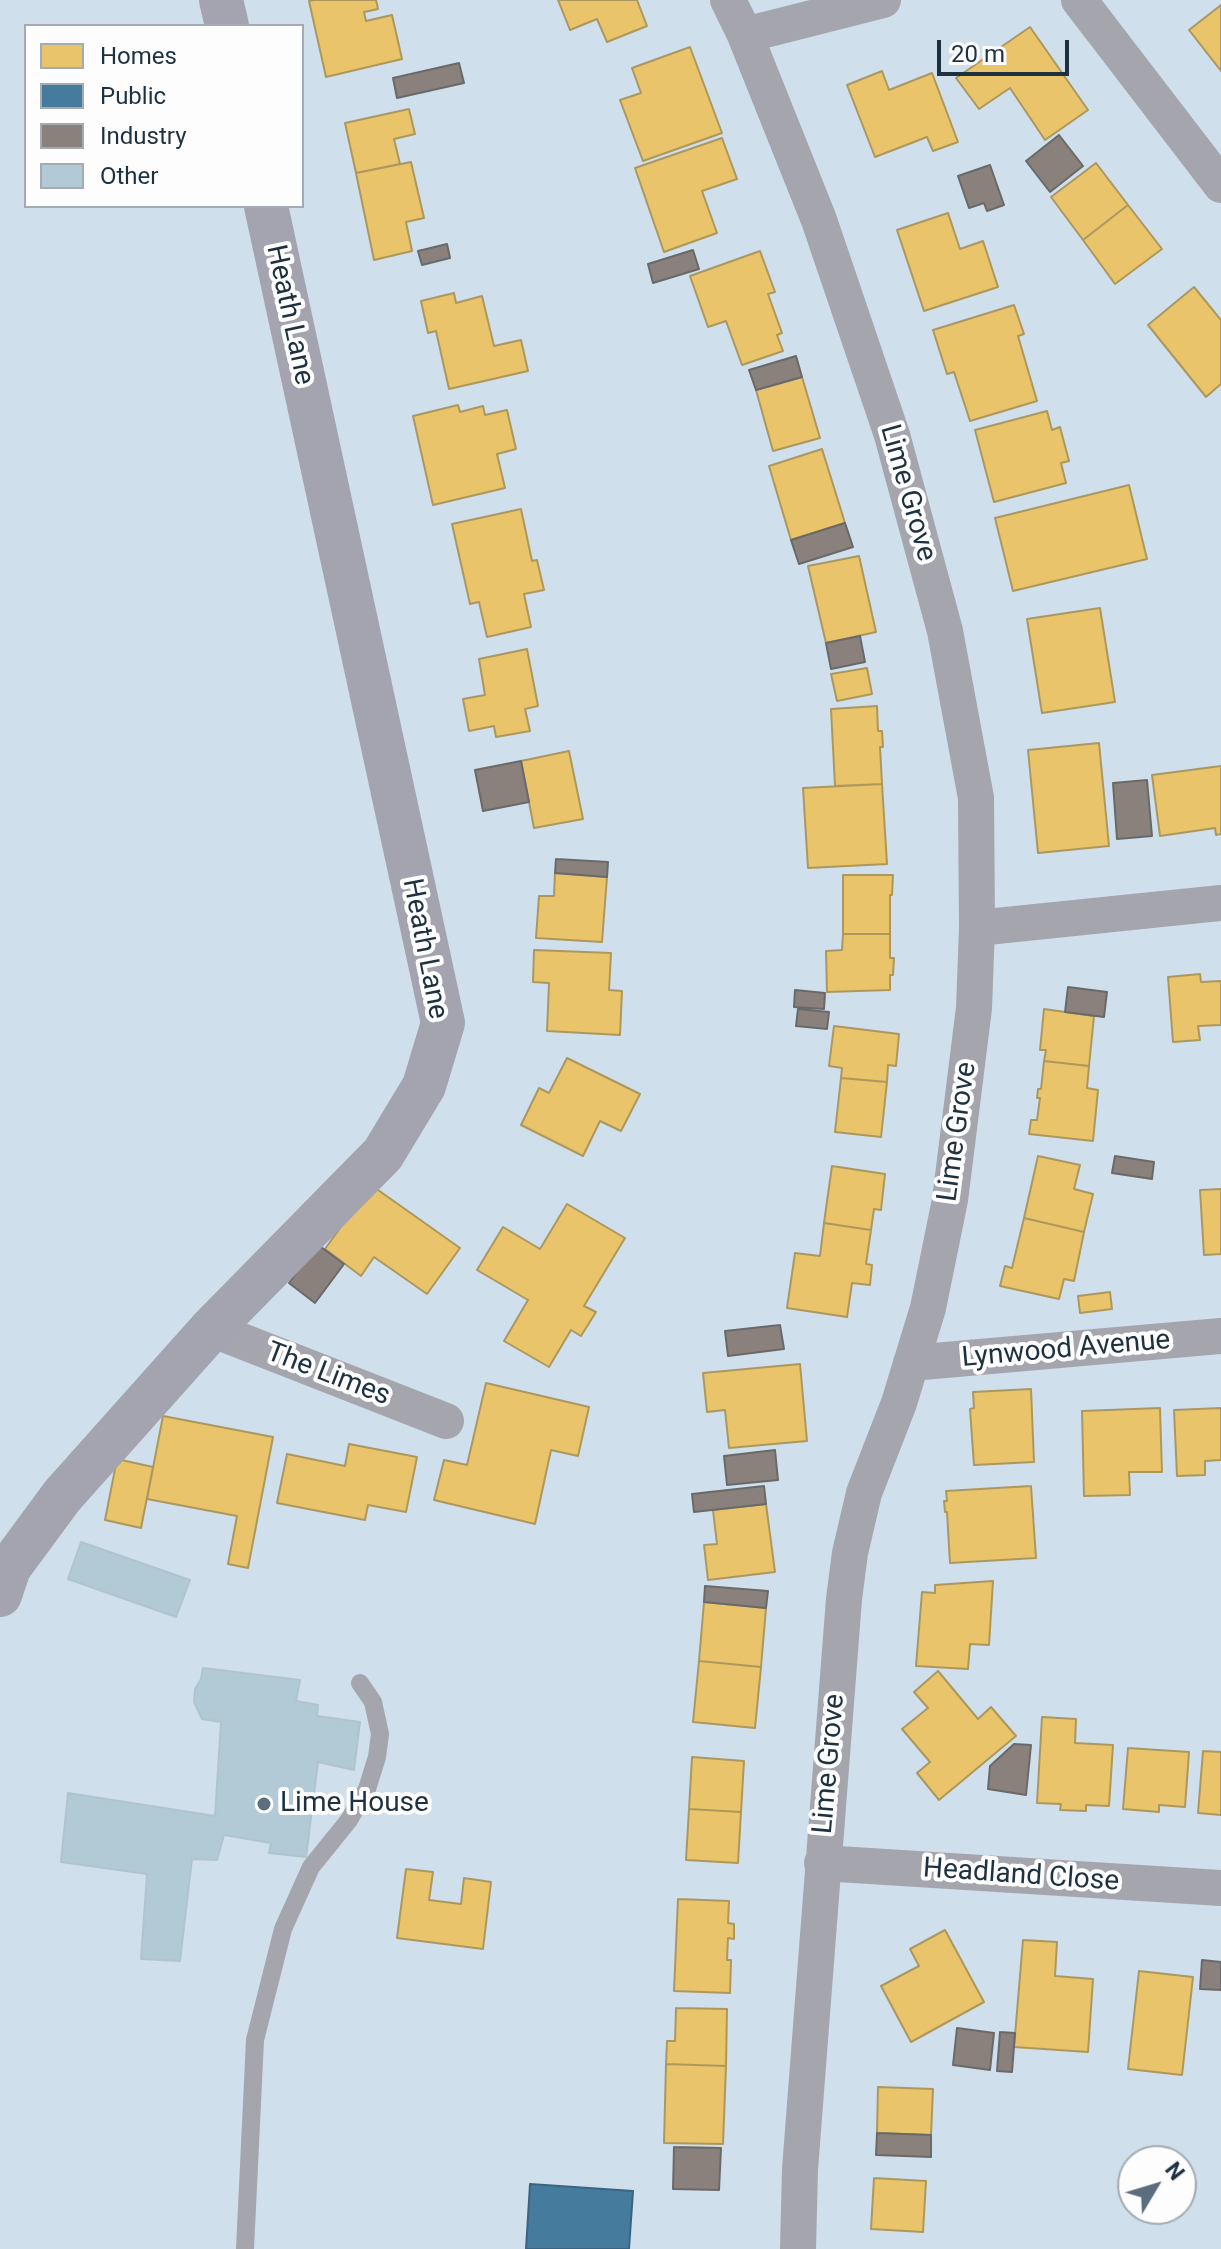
<!DOCTYPE html>
<html>
<head>
<meta charset="utf-8">
<style>
  body { margin:0 }
  #map { position:relative; width:1221px; height:2249px; overflow:hidden; background:#cfdfec; font-family:Roboto,sans-serif }
  canvas { display:block }
  .legend { position:absolute; left:24px; top:24px; width:280px; height:184px; box-sizing:border-box; background:#fdfdfd; border:2px solid #a4abb2; margin:0; padding:10px 14px; list-style:none; font-size:24px; color:#1e3141 }
  .legend li { display:flex; align-items:center; gap:16px; height:40px }
  .legend b { width:40px; border:2px solid #a4abb2 }
  .north { position:absolute; left:1117px; top:2145px; width:80px; height:80px; box-sizing:border-box; background:#fdfdfd; border:2px solid #a4abb2; border-radius:50%; rotate:52deg; font-size:22px; font-weight:700; line-height:32px; text-align:center; color:#1e3141 }
  .north::after { content:''; display:block; margin:auto; width:28px; height:36px; background:#5c6e7d; clip-path:polygon(50% 0,100% 100%,50% 72%,0 100%) }
  .scale { position:absolute; left:937px; top:40px; width:132px; height:36px; box-sizing:border-box; border:4px solid #1e3141; border-top:0; padding-left:10px; font-size:24px; line-height:28px; white-space:nowrap; color:#1e3141; -webkit-text-stroke:6px #fdfdfd; paint-order:stroke }
</style>
</head>
<body>
<div id="map">
<canvas width="1221" height="2249"></canvas>
<ul class="legend">
<li><b style="height:22px;background:#e9c46a"></b>Homes</li>
<li><b style="height:22px;background:#457b9d"></b>Public</li>
<li><b style="height:22px;background:#8a817c"></b>Industry</li>
<li><b style="height:22px;background:#b1cad6"></b>Other</li>
</ul>
<div class="north">N</div>
<div class="scale">20 m</div>
</div>
<script>
const g = document.querySelector('canvas').getContext('2d');
g.lineJoin = 'round';
function paint(path, color) {
  g.fillStyle = color;
  g.fill(path, 'evenodd');
}
function shape(rows) {
  const path = new Path2D();
  for (const r of rows) {
    path.moveTo(r[0], r[1]);
    for (let i = 2; i < r.length; i += 2) path.lineTo(r[i], r[i + 1]);
  }
  return path;
}
function trace(path, color, width, dash) {
  g.strokeStyle = color;
  g.lineWidth = width;
  g.lineCap = dash ? 'butt' : 'round';
  g.setLineDash(dash || []);
  g.stroke(path);
}
function label(font, color, halo, rows, align = 'center') {
  g.font = font + ' Roboto,sans-serif';
  g.lineWidth = 8;
  g.setLineDash([]);
  g.textBaseline = 'middle';
  g.strokeStyle = halo;
  g.fillStyle = color;
  for (const [text, x, y, turn = 0] of rows) {
    g.save();
    g.translate(x, y);
    g.rotate((+turn || 0) * Math.PI / 180);
    g.textAlign = isNaN(turn) ? turn : align;
    if (halo) g.strokeText(text, 0, 0);
    g.fillText(text, 0, 0);
    g.restore();
  }
}
const homes = shape([
  [314,0,376,0,378,9,364,12,366,21,392,15,402,59,326,77,309,1,314,0],
  [558,0,637,0,647,26,607,42,597,19,570,30,558,0],
  [1221,5,1221,71,1189,30,1221,5],
  [1030,27,1088,110,1045,140,1010,88,979,109,956,78,1030,27],
  [690,47,722,133,643,161,620,100,641,93,632,68,690,47],
  [882,71,889,90,932,73,958,142,933,151,927,137,875,157,847,85,882,71],
  [409,109,415,134,394,139,400,164,356,173,345,123,409,109],
  [722,138,737,179,702,191,717,233,664,252,635,168,722,138],
  [411,162,424,218,406,222,412,251,374,260,356,173,411,162],
  [1096,163,1128,205,1083,240,1051,197,1096,163],
  [1128,205,1162,249,1115,284,1083,240,1128,205],
  [948,213,960,249,983,241,998,287,924,311,897,230,948,213],
  [760,251,775,292,768,294,782,333,777,335,783,351,742,365,726,321,708,327,690,276,760,251],
  [1194,287,1221,320,1221,384,1206,397,1148,325,1194,287],
  [454,293,456,303,482,296,494,346,521,340,528,371,449,389,436,331,428,333,421,301,454,293],
  [1014,305,1024,334,1018,336,1037,401,970,421,954,372,947,374,933,330,1014,305],
  [802,377,820,438,773,451,756,390,802,377],
  [458,405,460,412,483,406,485,415,507,410,516,449,497,454,505,488,433,505,413,416,458,405],
  [1047,411,1052,430,1060,427,1069,461,1061,463,1066,483,994,502,975,430,1047,411],
  [822,449,845,523,791,540,769,466,822,449],
  [1129,485,1147,559,1013,591,995,518,1129,485],
  [521,509,532,561,537,560,544,590,524,594,531,627,487,637,479,602,470,604,452,524,521,509],
  [859,556,876,632,826,643,808,566,859,556],
  [1100,608,1115,702,1042,713,1027,619,1100,608],
  [527,649,538,706,525,709,530,731,496,737,494,726,469,731,463,699,485,695,479,659,527,649],
  [867,668,872,694,837,701,831,674,867,668],
  [877,706,878,731,882,731,883,747,880,747,882,784,835,786,831,709,877,706],
  [1099,743,1109,846,1038,853,1028,750,1099,743],
  [569,751,583,819,534,828,521,761,569,751],
  [1221,766,1221,834,1216,835,1215,828,1160,836,1152,775,1221,766],
  [882,784,887,864,808,868,803,788,882,784],
  [555,873,607,877,602,942,536,938,539,896,554,896,555,873],
  [843,875,893,875,892,895,890,895,890,934,843,934,843,875],
  [843,934,890,934,890,958,894,958,893,975,890,975,890,990,827,992,826,951,842,950,843,934],
  [534,950,611,953,609,990,622,991,620,1035,547,1031,549,983,533,982,534,950],
  [1200,974,1201,982,1221,981,1221,1025,1198,1026,1200,1040,1173,1042,1168,977,1200,974],
  [1044,1009,1094,1016,1089,1066,1044,1061,1046,1050,1040,1050,1044,1009],
  [834,1026,899,1034,896,1066,888,1065,887,1082,841,1078,842,1068,829,1066,834,1026],
  [567,1058,640,1094,621,1131,600,1121,583,1156,521,1125,539,1088,549,1093,567,1058],
  [1044,1061,1089,1066,1087,1088,1098,1090,1093,1141,1029,1134,1031,1120,1037,1120,1040,1098,1037,1098,1038,1089,1041,1089,1044,1061],
  [841,1078,887,1082,881,1137,835,1132,841,1078],
  [1038,1156,1080,1165,1074,1189,1093,1194,1084,1232,1024,1218,1038,1156],
  [832,1166,885,1174,881,1210,874,1209,871,1230,824,1223,832,1166],
  [371,1185,460,1248,427,1294,374,1257,361,1276,325,1249,371,1185],
  [1221,1189,1221,1254,1204,1255,1200,1190,1221,1189],
  [567,1204,625,1238,584,1306,596,1312,581,1336,571,1330,549,1367,504,1341,528,1300,477,1270,503,1227,540,1249,567,1204],
  [1024,1218,1084,1232,1074,1281,1064,1279,1059,1299,1000,1286,1005,1266,1012,1268,1024,1218],
  [824,1223,871,1230,866,1264,872,1265,870,1285,852,1283,847,1317,787,1308,795,1253,820,1256,824,1223],
  [1110,1292,1112,1309,1080,1313,1078,1296,1110,1292],
  [800,1364,807,1441,729,1448,725,1410,707,1412,703,1373,800,1364],
  [486,1383,589,1407,578,1456,551,1450,535,1524,434,1500,444,1460,467,1465,486,1383],
  [1031,1389,1034,1462,974,1465,970,1409,974,1408,973,1392,1031,1389],
  [1160,1408,1162,1472,1129,1472,1130,1495,1084,1496,1082,1411,1160,1408],
  [1221,1408,1221,1460,1205,1461,1205,1475,1177,1476,1174,1410,1221,1408],
  [163,1416,273,1437,248,1568,228,1564,237,1516,147,1499,163,1416],
  [349,1444,417,1457,406,1512,368,1505,365,1520,277,1503,287,1454,345,1466,349,1444],
  [117,1459,153,1467,141,1528,105,1520,117,1459],
  [1031,1486,1036,1558,950,1563,947,1512,945,1512,944,1501,947,1501,946,1491,1031,1486],
  [766,1504,775,1572,708,1580,704,1545,717,1544,713,1510,766,1504],
  [993,1581,989,1645,970,1644,968,1669,916,1666,922,1592,935,1593,935,1585,993,1581],
  [704,1602,766,1608,761,1667,699,1661,704,1602],
  [699,1661,761,1667,755,1728,693,1722,699,1661],
  [938,1671,978,1719,991,1707,1016,1736,939,1800,917,1773,930,1762,902,1729,928,1708,914,1692,938,1671],
  [1042,1717,1076,1719,1075,1743,1113,1745,1109,1806,1086,1805,1086,1811,1060,1810,1061,1804,1037,1803,1042,1717],
  [1128,1748,1189,1752,1185,1807,1159,1805,1159,1812,1123,1809,1128,1748],
  [1203,1751,1221,1752,1221,1815,1198,1813,1203,1751],
  [692,1757,744,1761,741,1812,689,1809,692,1757],
  [689,1809,741,1812,738,1863,686,1860,689,1809],
  [406,1869,433,1872,429,1900,461,1904,464,1878,491,1882,483,1949,397,1938,406,1869],
  [678,1899,729,1901,728,1923,734,1924,734,1939,728,1938,727,1960,731,1960,730,1993,674,1991,678,1899],
  [945,1930,984,2002,911,2042,881,1986,919,1966,910,1949,945,1930],
  [1023,1940,1057,1942,1055,1976,1093,1979,1088,2052,1014,2047,1023,1940],
  [1139,1971,1193,1977,1182,2075,1128,2069,1139,1971],
  [676,2008,727,2009,726,2066,666,2064,667,2041,675,2041,676,2008],
  [666,2064,726,2066,723,2144,664,2143,666,2064],
  [878,2087,933,2089,931,2135,877,2133,878,2087],
  [874,2178,926,2181,923,2232,871,2229,874,2178]
]);
paint(homes, '#e9c46a');
trace(homes, '#ac985e', 2);
const public = shape([
  [530,2184,633,2191,629,2249,526,2249,530,2184]
]);
paint(public, '#457b9d');
trace(public, '#396581', 2);
const industry = shape([
  [459,63,464,83,397,98,393,78,459,63],
  [1059,135,1083,166,1050,192,1026,161,1059,135],
  [990,165,1004,205,987,211,984,203,969,208,958,176,990,165],
  [447,244,450,258,422,265,418,251,447,244],
  [693,250,699,269,653,283,648,264,693,250],
  [796,356,802,377,756,390,749,370,796,356],
  [845,523,853,547,799,564,791,540,845,523],
  [860,636,865,662,831,669,826,643,860,636],
  [521,761,529,802,483,811,475,770,521,761],
  [1147,780,1152,836,1117,839,1113,783,1147,780],
  [556,859,608,862,607,877,555,873,556,859],
  [1068,987,1107,992,1104,1017,1065,1012,1068,987],
  [795,990,825,993,824,1009,794,1007,795,990],
  [798,1009,829,1012,827,1029,796,1026,798,1009],
  [1115,1156,1154,1162,1152,1179,1112,1173,1115,1156],
  [317,1244,344,1264,315,1303,289,1283,317,1244],
  [780,1325,784,1349,728,1356,725,1331,780,1325],
  [775,1450,778,1480,727,1485,724,1456,775,1450],
  [764,1486,766,1504,694,1512,692,1494,764,1486],
  [705,1586,768,1591,766,1608,704,1602,705,1586],
  [1014,1744,1031,1745,1026,1795,988,1789,990,1766,1014,1744],
  [1202,1960,1221,1962,1221,1990,1200,1989,1202,1960],
  [957,2028,994,2033,990,2070,953,2065,957,2028],
  [1000,2032,1015,2033,1012,2072,997,2071,1000,2032],
  [877,2133,931,2135,931,2157,876,2155,877,2133],
  [674,2147,721,2148,719,2190,673,2189,674,2147]
]);
paint(industry, '#8a817c');
trace(industry, '#6a696a', 2);
const building = shape([
  [81,1542,190,1580,176,1617,68,1579,81,1542],
  [203,1668,300,1680,296,1701,318,1705,317,1716,360,1722,354,1770,318,1762,306,1857,269,1853,271,1843,224,1835,217,1860,192,1859,180,1961,141,1959,147,1874,61,1862,68,1793,215,1816,221,1722,202,1719,194,1702,195,1689,201,1679,203,1668]
]);
paint(building, '#b1cad6');
trace(building, '#b0c4ce', 2);
trace(shape([
  [245,2249,255,2040,283,1929,311,1867,349,1820,367,1789,377,1757,380,1734,373,1702,360,1683]
]), '#a5a5ae', 18);
trace(shape([
  [728,0,745,35,819,220,892,435,945,631,976,798,977,928,974,1008,950,1200,928,1308,899,1403,864,1493,850,1553,844,1599,800,2169,798,2249],
  [1079,0,1221,185],
  [745,35,883,0],
  [977,928,1221,903],
  [211,1329,446,1421],
  [911,1363,1221,1336],
  [822,1863,1221,1888]
]), '#a5a5ae', 36);
trace(shape([
  [221,0,227,26],
  [0,1595,9,1568,62,1496,211,1329,383,1154,424,1086,443,1023,266,206]
]), '#a3a4b0', 44);
for (const [x, y, r, color] of [
  [264,1804,8,"#5c6e7d"]
]) {
  const dot = new Path2D();
  dot.arc(x, y, r, 0, 2 * Math.PI);
  g.fillStyle = color;
  g.fill(dot);
  trace(dot, '#fdfdfd', 3);
}
label('28px', '#1e3141', '#fdfdfd', [
  ["Heath Lane",289,315,78],
  ["Lime Grove",907,493,74],
  ["Heath Lane",424,949,79],
  ["Lime Grove",958,1132,-82],
  ["Lynwood Avenue",1066,1350,-5],
  ["The Limes",328,1375,21],
  ["Lime Grove",830,1764,-85],
  ["Headland Close",1021,1876,4]
]);
label('28px', '#1e3141', '#fdfdfd', [
  ["Lime House",280,1804]
], 'left');
</script>
</body>
</html>
